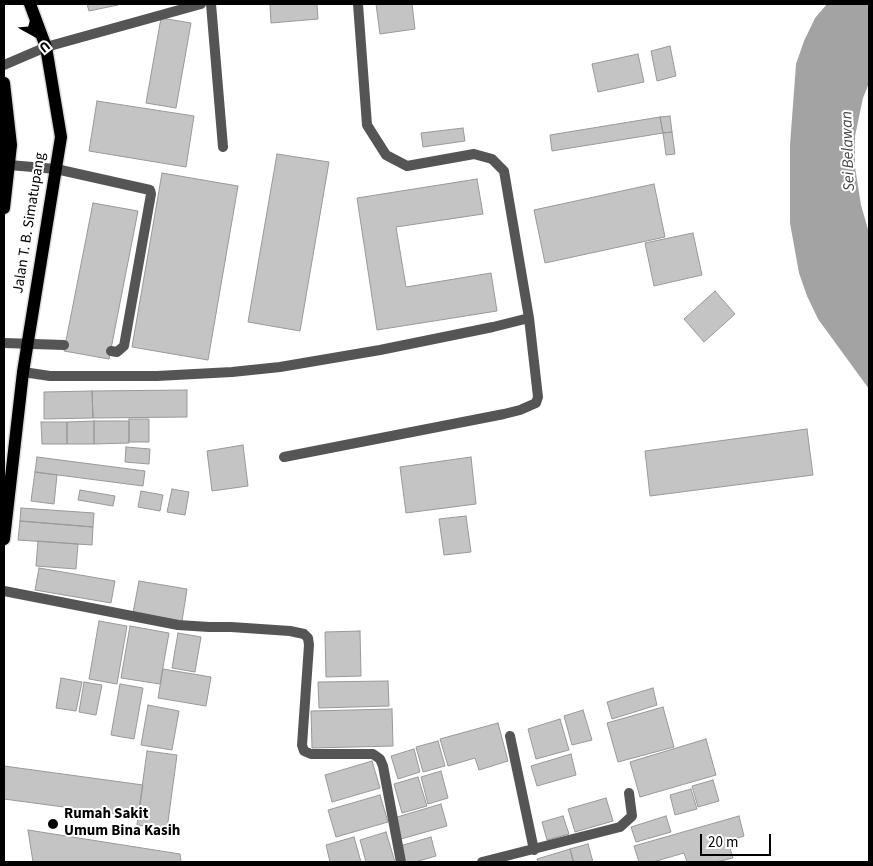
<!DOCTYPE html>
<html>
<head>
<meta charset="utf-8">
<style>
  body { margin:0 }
  #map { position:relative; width:873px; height:866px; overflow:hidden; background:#fff; font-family:"Source Sans 3",sans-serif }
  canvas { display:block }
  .frame { position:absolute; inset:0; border:5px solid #000; pointer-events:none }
  .north { position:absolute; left:10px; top:10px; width:50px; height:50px; -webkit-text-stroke:4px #fff; paint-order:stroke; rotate:141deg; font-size:14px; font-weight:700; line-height:20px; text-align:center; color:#000 }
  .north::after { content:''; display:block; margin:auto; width:18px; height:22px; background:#000; clip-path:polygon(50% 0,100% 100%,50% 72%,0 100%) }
  .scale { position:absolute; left:700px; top:834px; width:71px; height:22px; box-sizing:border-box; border:2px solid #000; border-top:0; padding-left:6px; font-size:15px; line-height:18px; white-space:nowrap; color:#000; -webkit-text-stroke:4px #fff; paint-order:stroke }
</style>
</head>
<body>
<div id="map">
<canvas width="873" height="866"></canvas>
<div class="frame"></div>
<div class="north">U</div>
<div class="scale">20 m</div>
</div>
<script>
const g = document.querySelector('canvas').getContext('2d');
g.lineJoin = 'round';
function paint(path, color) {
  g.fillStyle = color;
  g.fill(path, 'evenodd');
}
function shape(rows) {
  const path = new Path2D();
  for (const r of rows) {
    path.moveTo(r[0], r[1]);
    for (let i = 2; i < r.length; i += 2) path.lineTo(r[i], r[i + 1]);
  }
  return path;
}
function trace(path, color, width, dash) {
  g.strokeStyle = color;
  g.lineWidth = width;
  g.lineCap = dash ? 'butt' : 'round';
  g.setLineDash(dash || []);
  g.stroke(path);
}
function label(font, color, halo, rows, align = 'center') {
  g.font = font + ' "Source Sans 3",sans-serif';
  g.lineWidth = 4;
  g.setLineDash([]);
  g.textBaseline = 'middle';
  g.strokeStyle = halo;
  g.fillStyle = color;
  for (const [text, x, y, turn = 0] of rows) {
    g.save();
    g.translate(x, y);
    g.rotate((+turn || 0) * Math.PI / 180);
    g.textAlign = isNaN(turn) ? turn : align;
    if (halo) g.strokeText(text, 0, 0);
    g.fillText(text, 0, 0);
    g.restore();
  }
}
paint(shape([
  [827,4,869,4,869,83,863,98,855,136,855,167,861,205,869,233,869,389,818,319,807,296,799,273,790,223,790,145,796,64,804,41,815,18]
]), '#a3a3a3');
const building = shape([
  [87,4,118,4,118,5,89,11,87,4],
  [270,4,317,4,318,19,271,23,270,4],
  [376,4,412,4,415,29,380,34,376,4],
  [161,18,191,23,176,108,146,103,161,18],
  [670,46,676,76,657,81,651,51,670,46],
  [638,54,644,82,598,92,592,64,638,54],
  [97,101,194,116,186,167,89,151,97,101],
  [670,116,672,132,663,133,660,117,670,116],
  [660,117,663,133,552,151,550,135,660,117],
  [463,128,465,141,423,147,421,133,463,128],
  [672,132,675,154,666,155,663,133,672,132],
  [277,154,329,162,300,331,248,322,277,154],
  [162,173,238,186,208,360,132,347,162,173],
  [477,179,483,214,396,227,406,287,491,273,497,311,377,330,357,198,477,179],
  [654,184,665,237,545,263,534,210,654,184],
  [93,203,138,211,109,359,64,351,93,203],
  [693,233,702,275,654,286,645,243,693,233],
  [715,291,735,314,704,342,684,319,715,291],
  [187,390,187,417,93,418,92,391,187,390],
  [92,391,93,418,44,419,44,392,92,391],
  [129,419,149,419,149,442,129,442,129,419],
  [94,421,129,421,129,443,94,444,94,421],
  [94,421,94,444,67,444,67,422,94,421],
  [41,422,67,422,67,444,42,444,41,422],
  [807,429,813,475,650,496,645,451,807,429],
  [243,445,248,486,212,491,207,451,243,445],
  [126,447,150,449,149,464,125,462,126,447],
  [37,457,145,471,143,486,35,472,37,457],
  [471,457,476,504,406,513,400,467,471,457],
  [35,472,57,475,54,504,31,501,35,472],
  [172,489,189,492,185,515,167,512,172,489],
  [80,490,115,496,113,506,78,500,80,490],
  [141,491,163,495,160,511,138,507,141,491],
  [21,508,94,513,93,527,20,521,21,508],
  [466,516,471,552,444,555,439,519,466,516],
  [20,521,93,527,92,545,18,540,20,521],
  [38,541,78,544,76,569,36,566,38,541],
  [39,568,115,581,111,603,35,590,39,568],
  [139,581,187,589,182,621,133,613,139,581],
  [99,621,127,626,117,684,89,679,99,621],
  [130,626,169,633,160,684,121,678,130,626],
  [360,631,361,676,326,677,325,632,360,631],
  [178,633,201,637,195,672,172,668,178,633],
  [163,669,211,677,206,706,158,698,163,669],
  [61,678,82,682,76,711,56,708,61,678],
  [388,681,389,706,319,708,318,682,388,681],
  [84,682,102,685,96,715,79,712,84,682],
  [120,684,143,688,134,739,111,735,120,684],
  [653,688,657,705,612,719,607,702,653,688],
  [148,705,179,711,172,750,141,745,148,705],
  [663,707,674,747,618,762,607,723,663,707],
  [392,709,393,746,312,748,311,711,392,709],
  [583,710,592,740,572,745,564,716,583,710],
  [560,719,569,750,536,759,528,729,560,719],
  [498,723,508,761,479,770,475,758,448,766,440,739,498,723],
  [706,739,716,775,640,797,630,762,706,739],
  [438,741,445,766,423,772,416,747,438,741],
  [414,749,420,772,398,779,391,756,414,749],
  [147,751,177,755,167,829,137,825,147,751],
  [571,754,576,775,537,786,531,766,571,754],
  [372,761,380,788,332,802,325,775,372,761],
  [4,766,143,785,138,817,4,799,4,766],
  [441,771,448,798,428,804,421,777,441,771],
  [418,777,427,806,402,813,394,784,418,777],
  [713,780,719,801,698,807,692,786,713,780],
  [691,789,697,809,675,815,670,795,691,789],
  [380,795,388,822,336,837,328,810,380,795],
  [606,798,613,821,575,832,568,809,606,798],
  [441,804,447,826,401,839,394,818,441,804],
  [563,816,569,834,547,840,542,822,563,816],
  [666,816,671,832,636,842,631,827,666,816],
  [739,816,744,836,728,841,733,858,716,862,687,862,684,853,653,862,639,862,634,846,739,816],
  [28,830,180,854,181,862,33,862,28,830],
  [386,832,395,862,366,862,360,840,386,832],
  [354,837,361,862,330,862,326,845,354,837],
  [431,837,436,856,415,862,405,862,400,846,431,837],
  [588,844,593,862,574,862,570,849,588,844],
  [570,849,573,862,538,862,537,859,570,849]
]);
paint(building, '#c4c4c4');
trace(building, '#999', 1);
const primary = shape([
  [4,83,11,145,4,208],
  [4,539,23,372,61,137,46,47,30,4]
]);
trace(primary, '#dbdbdb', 15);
trace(shape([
  [211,4,223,147],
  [358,4,367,125,386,155,407,166,474,154,492,159,504,171,529,318],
  [46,47,201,4],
  [9,165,56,169,150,190,151,194,124,346,117,352,111,351],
  [4,343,64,345],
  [23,372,50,376,157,376,232,372,280,367,380,350,493,327,529,318,538,397,536,403,520,410,504,414,284,457]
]), '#555', 10);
trace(shape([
  [4,65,46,47],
  [4,591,178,625,209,627,231,627,290,631,304,634,308,638,309,645,302,745,304,751,311,754,373,754,380,759,383,766,401,862],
  [510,736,534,850],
  [482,862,620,827,632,816,629,793]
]), '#555', 10);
trace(primary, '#000', 12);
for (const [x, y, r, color] of [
  [53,824,6,"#000"]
]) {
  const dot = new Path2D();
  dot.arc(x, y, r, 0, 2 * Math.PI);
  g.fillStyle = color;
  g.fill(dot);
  trace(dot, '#fff', 2);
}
label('15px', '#000', '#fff', [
  ["Jalan T. B. Simatupang",30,223,-81]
]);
label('bold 15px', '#000', '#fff', [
  ["Rumah Sakit",64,815],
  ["Umum Bina Kasih",64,832]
], 'left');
label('italic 16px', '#444', '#fff', [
  ["Sei Belawan",849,151,-92]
]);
</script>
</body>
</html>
